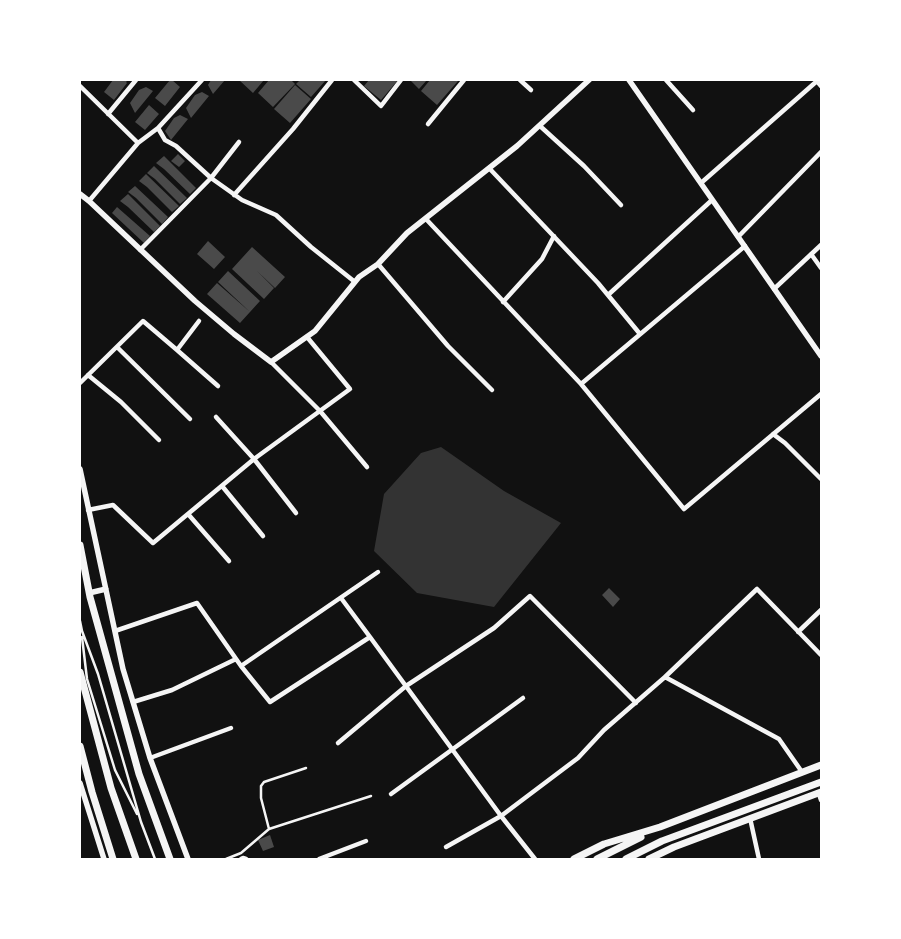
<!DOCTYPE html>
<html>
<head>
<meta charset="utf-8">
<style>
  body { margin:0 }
  #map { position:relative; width:901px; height:939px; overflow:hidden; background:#111; font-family:Commissioner,sans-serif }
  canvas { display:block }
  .frame { position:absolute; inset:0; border:81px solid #fff; pointer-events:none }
</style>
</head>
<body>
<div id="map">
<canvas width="901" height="939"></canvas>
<div class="frame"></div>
</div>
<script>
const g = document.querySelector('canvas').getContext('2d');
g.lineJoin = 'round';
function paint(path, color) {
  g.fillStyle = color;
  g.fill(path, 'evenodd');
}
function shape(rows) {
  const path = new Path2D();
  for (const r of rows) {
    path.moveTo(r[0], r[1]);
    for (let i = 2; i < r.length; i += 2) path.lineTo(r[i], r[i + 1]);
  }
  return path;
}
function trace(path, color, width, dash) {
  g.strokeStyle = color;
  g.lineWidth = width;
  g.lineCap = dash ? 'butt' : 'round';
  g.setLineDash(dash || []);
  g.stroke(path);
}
paint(shape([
  [441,447,504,491,561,523,494,607,417,593,374,551,384,494,421,453]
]), '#333');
paint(shape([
  [113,80,127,81,126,82,127,83,114,100,104,92],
  [170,80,172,80,180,87,165,106,155,98],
  [211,80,225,80,213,94,208,85],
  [239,80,264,80,253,93],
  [269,80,291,80,295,84,273,107,258,93],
  [300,80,326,80,311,97,296,84],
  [369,80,398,80,381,100,364,86],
  [410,80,427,80,419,89],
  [430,80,456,80,458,81,437,105,421,91],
  [295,85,311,99,290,123,274,109],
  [146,87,153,91,135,113,130,103,139,90],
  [202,92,209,96,191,118,186,108,195,95],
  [149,105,159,114,145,130,135,122],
  [180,115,188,119,171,140,165,131,174,118],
  [178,154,185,161,179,167,171,161],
  [164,156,196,188,190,194,164,169,156,163],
  [154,166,187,198,180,204,155,179,147,173],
  [146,174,179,206,172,212,147,187,139,181],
  [135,186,168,217,162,224,136,198,128,192],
  [128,194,160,226,154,232,128,207,120,201],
  [117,207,150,236,144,243,112,213],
  [208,241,225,257,214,269,197,254],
  [252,247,285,277,275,288,257,271,274,288,264,299,232,269],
  [228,271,260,301,250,312,218,282],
  [217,283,250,312,240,323,207,294],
  [609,588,620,599,613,607,602,595],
  [270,835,274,847,263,851,258,840]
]), '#4a4a4a');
trace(shape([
  [80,621,82,631],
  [82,631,98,674,141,822,155,859],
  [82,637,87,679,115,770,137,814],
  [269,829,261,798,261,786,264,782,306,768],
  [226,859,241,853,269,829,371,796]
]), '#f5f5f5', 2.5);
trace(shape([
  [354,80,381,106,401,80],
  [520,80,531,90],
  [666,80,693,110],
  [816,80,821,86],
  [80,86,138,143,89,201],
  [108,114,136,80],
  [428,124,464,80],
  [540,126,584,166,621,205],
  [158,128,165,140,176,146,211,178,242,200,276,215,311,247,355,282],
  [138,143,158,128,202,80],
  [489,168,598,283,640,334],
  [701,183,817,81],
  [234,195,293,129,332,80],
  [426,219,581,384,745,246],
  [738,237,821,152],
  [140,250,211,178,239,142],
  [811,254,821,268],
  [378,264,448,346,492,390],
  [774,289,821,245],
  [608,295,712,200],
  [503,302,542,259,554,236],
  [117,347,190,419],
  [177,350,218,386],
  [271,362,320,411,367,467],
  [88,375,121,402,159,440],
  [80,383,143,321,177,350,199,321],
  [581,384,684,509,821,394],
  [216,417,254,459,296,513],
  [773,434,785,443,821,479],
  [222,486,263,536],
  [88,510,113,505,153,543,254,459,350,389,307,337],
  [188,514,229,561],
  [341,598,370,637],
  [115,631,197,603,241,666,378,572],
  [798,632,821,610],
  [241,666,270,702,370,637,501,816,535,859],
  [665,677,757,589,821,655],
  [133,702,172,690,236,659],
  [338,743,406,686,494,628,530,596,636,703],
  [150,758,231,728],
  [391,794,523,698],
  [819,794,821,800],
  [750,818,759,859],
  [446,847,501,816,578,758,604,730,665,677,779,739,802,772],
  [241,859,243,858,246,859],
  [319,859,366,841]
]), '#f5f5f5', 4.5);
trace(shape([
  [629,80,821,356],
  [80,194,89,201,195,301,234,334,271,362,315,331,359,277,378,264,407,233,517,146,589,80],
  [80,469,123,669,150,758,188,859],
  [89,593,106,589],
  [80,783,104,859]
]), '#f5f5f5', 5.5);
trace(shape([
  [80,545,90,597,139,774,170,859],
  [80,672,111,788,136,859],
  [80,746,92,792,113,859],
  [574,859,604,844,660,827,821,765],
  [597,859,641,837],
  [626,859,662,841,821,782],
  [649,859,674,847,821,792]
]), '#f5f5f5', 7);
</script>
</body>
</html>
